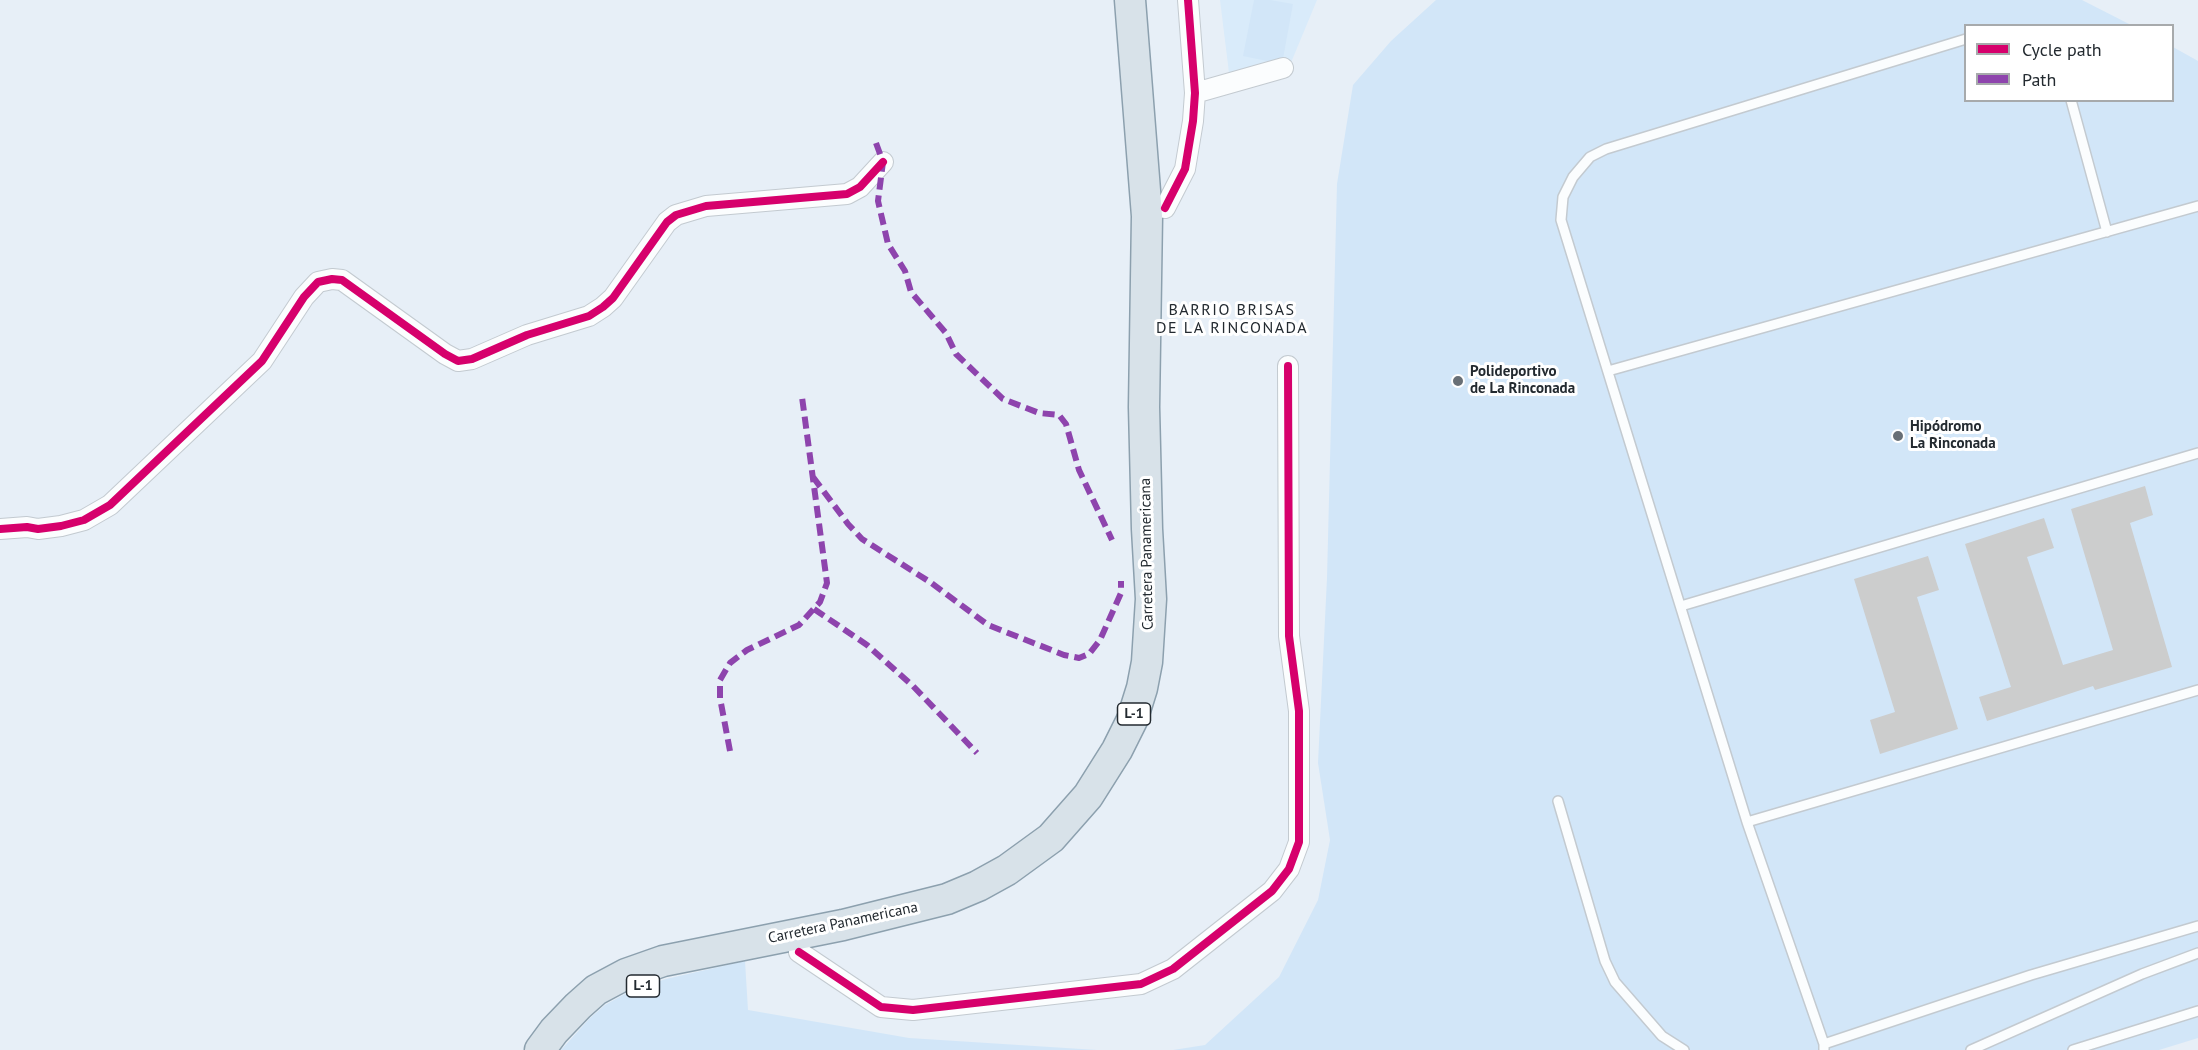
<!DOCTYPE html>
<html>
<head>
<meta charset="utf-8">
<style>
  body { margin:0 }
  #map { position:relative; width:2198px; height:1050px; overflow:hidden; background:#e7eff7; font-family:"PT Sans",sans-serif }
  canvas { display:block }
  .legend { position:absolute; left:1964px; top:24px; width:210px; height:78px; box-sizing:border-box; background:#fff; border:2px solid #a7aaac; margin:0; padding:8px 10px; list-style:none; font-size:18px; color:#232a30 }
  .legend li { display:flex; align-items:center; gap:12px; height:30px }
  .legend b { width:30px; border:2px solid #a7aaac }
</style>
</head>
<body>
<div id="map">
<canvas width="2198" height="1050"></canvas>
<ul class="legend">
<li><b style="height:8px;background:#d6006c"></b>Cycle path</li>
<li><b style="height:8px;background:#8e44ad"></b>Path</li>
</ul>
</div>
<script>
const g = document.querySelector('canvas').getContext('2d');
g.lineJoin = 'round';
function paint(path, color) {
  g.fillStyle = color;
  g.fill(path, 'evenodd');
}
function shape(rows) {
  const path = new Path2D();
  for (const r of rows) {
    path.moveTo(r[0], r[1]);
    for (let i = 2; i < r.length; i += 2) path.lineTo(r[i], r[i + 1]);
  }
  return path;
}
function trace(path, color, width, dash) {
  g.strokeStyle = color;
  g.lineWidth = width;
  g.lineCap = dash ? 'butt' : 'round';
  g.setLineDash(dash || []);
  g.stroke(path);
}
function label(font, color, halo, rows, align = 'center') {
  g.font = font + ' "PT Sans",sans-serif';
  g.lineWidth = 6;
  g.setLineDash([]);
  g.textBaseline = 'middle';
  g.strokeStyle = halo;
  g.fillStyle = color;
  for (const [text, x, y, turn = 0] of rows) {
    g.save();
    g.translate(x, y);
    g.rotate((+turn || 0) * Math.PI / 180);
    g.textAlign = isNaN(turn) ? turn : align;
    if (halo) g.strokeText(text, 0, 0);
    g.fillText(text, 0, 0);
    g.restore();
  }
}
paint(shape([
  [1220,0,1317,0,1285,77,1231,89]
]), '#d9ebfa');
paint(shape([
  [1254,0,1270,0,1293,4,1282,64,1243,56],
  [1436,0,2082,0,2131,25,1966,26,1966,100,2172,100,2173,47,2198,61,2198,1038,2159,1050,1173,1050,1205,1045,1279,977,1318,900,1330,840,1318,763,1327,578,1337,184,1353,85,1391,41],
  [745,961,748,1010,909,1038,1097,1050,561,1050,590,1018,605,1005,632,990,666,979]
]), '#d2e6f8');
paint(shape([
  [2145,486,2153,515,2130,523,2172,667,2095,690,2093,686,1987,721,1979,697,2011,687,1965,544,2044,518,2054,548,2027,557,2063,665,2113,650,2071,509],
  [1928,556,1939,590,1917,597,1958,729,1880,754,1870,720,1895,712,1854,579]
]), '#cccdcd');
const service = shape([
  [2071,100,2107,232],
  [1608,371,2198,206],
  [1681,606,2198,453],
  [1558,801,1605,961,1615,982,1662,1036,1684,1050],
  [1747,822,2198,690],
  [1824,1044,1747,822,1561,220,1563,197,1573,177,1590,157,1606,149,1966,39],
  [1824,1049,1824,1044,2031,975,2198,926],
  [1971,1050,2142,974,2198,953],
  [2073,1050,2198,1011]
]);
const minor = shape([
  [1195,93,1283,68],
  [1165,208,1185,169,1193,121,1195,93,1188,0],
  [0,529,27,527,38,529,61,526,84,520,110,505,262,361,304,297,318,282,332,279,342,280,445,354,458,361,472,359,527,335,589,316,603,307,613,298,667,222,676,215,706,206,847,194,860,187,883,162],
  [799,952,881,1007,913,1010,1141,984,1173,969,1272,891,1289,869,1299,842,1299,711,1289,636,1288,366]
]);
const primary = shape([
  [540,1050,554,1031,578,1006,596,990,626,974,663,961,843,925,947,899,978,886,1007,870,1051,838,1088,796,1117,750,1132,720,1142,688,1147,662,1151,599,1147,529,1144,407,1147,216,1130,0]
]);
trace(service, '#c3cad0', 12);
trace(minor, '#c3cad0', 22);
trace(primary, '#8ca0ae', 33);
trace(service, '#fbfdfe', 9);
trace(minor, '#fbfdfe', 20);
trace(primary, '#d8e2e9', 30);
trace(shape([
  [876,143,883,162,878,201,888,244,905,271,911,292,946,333,956,354,1003,399,1039,413,1059,415,1066,424,1079,470,1112,540],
  [813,477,848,524,862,539,930,582,988,625,1064,655,1079,658,1089,654,1100,640,1121,593,1121,581],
  [814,609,867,645,913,686,977,753],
  [730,751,720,698,720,680,730,663,747,650,799,625,820,602,827,583,802,397]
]), '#8e44ad', 6, [12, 6]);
trace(shape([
  [1165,208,1185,169,1193,121,1195,93,1188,0],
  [0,529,27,527,38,529,61,526,84,520,110,505,262,361,304,297,318,282,332,279,342,280,445,354,458,361,472,359,527,335,589,316,603,307,613,298,667,222,676,215,706,206,847,194,860,187,883,162],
  [799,952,881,1007,913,1010,1141,984,1173,969,1272,891,1289,869,1299,842,1299,711,1289,636,1288,366]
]), '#d6006c', 8);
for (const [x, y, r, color] of [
  [1458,381,6,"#686f76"],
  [1898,436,6,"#686f76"]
]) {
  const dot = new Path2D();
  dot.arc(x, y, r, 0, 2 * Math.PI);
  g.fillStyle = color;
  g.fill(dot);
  trace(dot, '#fff', 2);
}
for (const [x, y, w] of [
  [1134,714,33],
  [643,986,33]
]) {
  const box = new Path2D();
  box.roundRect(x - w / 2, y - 11, w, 22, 4.5);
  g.fillStyle = '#fff';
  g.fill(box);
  trace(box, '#232a30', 1.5);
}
label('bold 14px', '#232a30', null, [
  ["L-1",1134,714],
  ["L-1",643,986]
]);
label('bold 15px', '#232a30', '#fff', [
  ["Polideportivo",1470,372],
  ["de La Rinconada",1470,389],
  ["Hipódromo",1910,427],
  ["La Rinconada",1910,444]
], 'left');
label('15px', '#232a30', '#fff', [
  ["Carretera Panamericana",1147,554,-91],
  ["Carretera Panamericana",843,923,-12]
]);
g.letterSpacing = '1.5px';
label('16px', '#232a30', '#fff', [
  ["BARRIO BRISAS",1232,310],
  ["DE LA RINCONADA",1232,328]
]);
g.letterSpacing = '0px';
</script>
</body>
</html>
